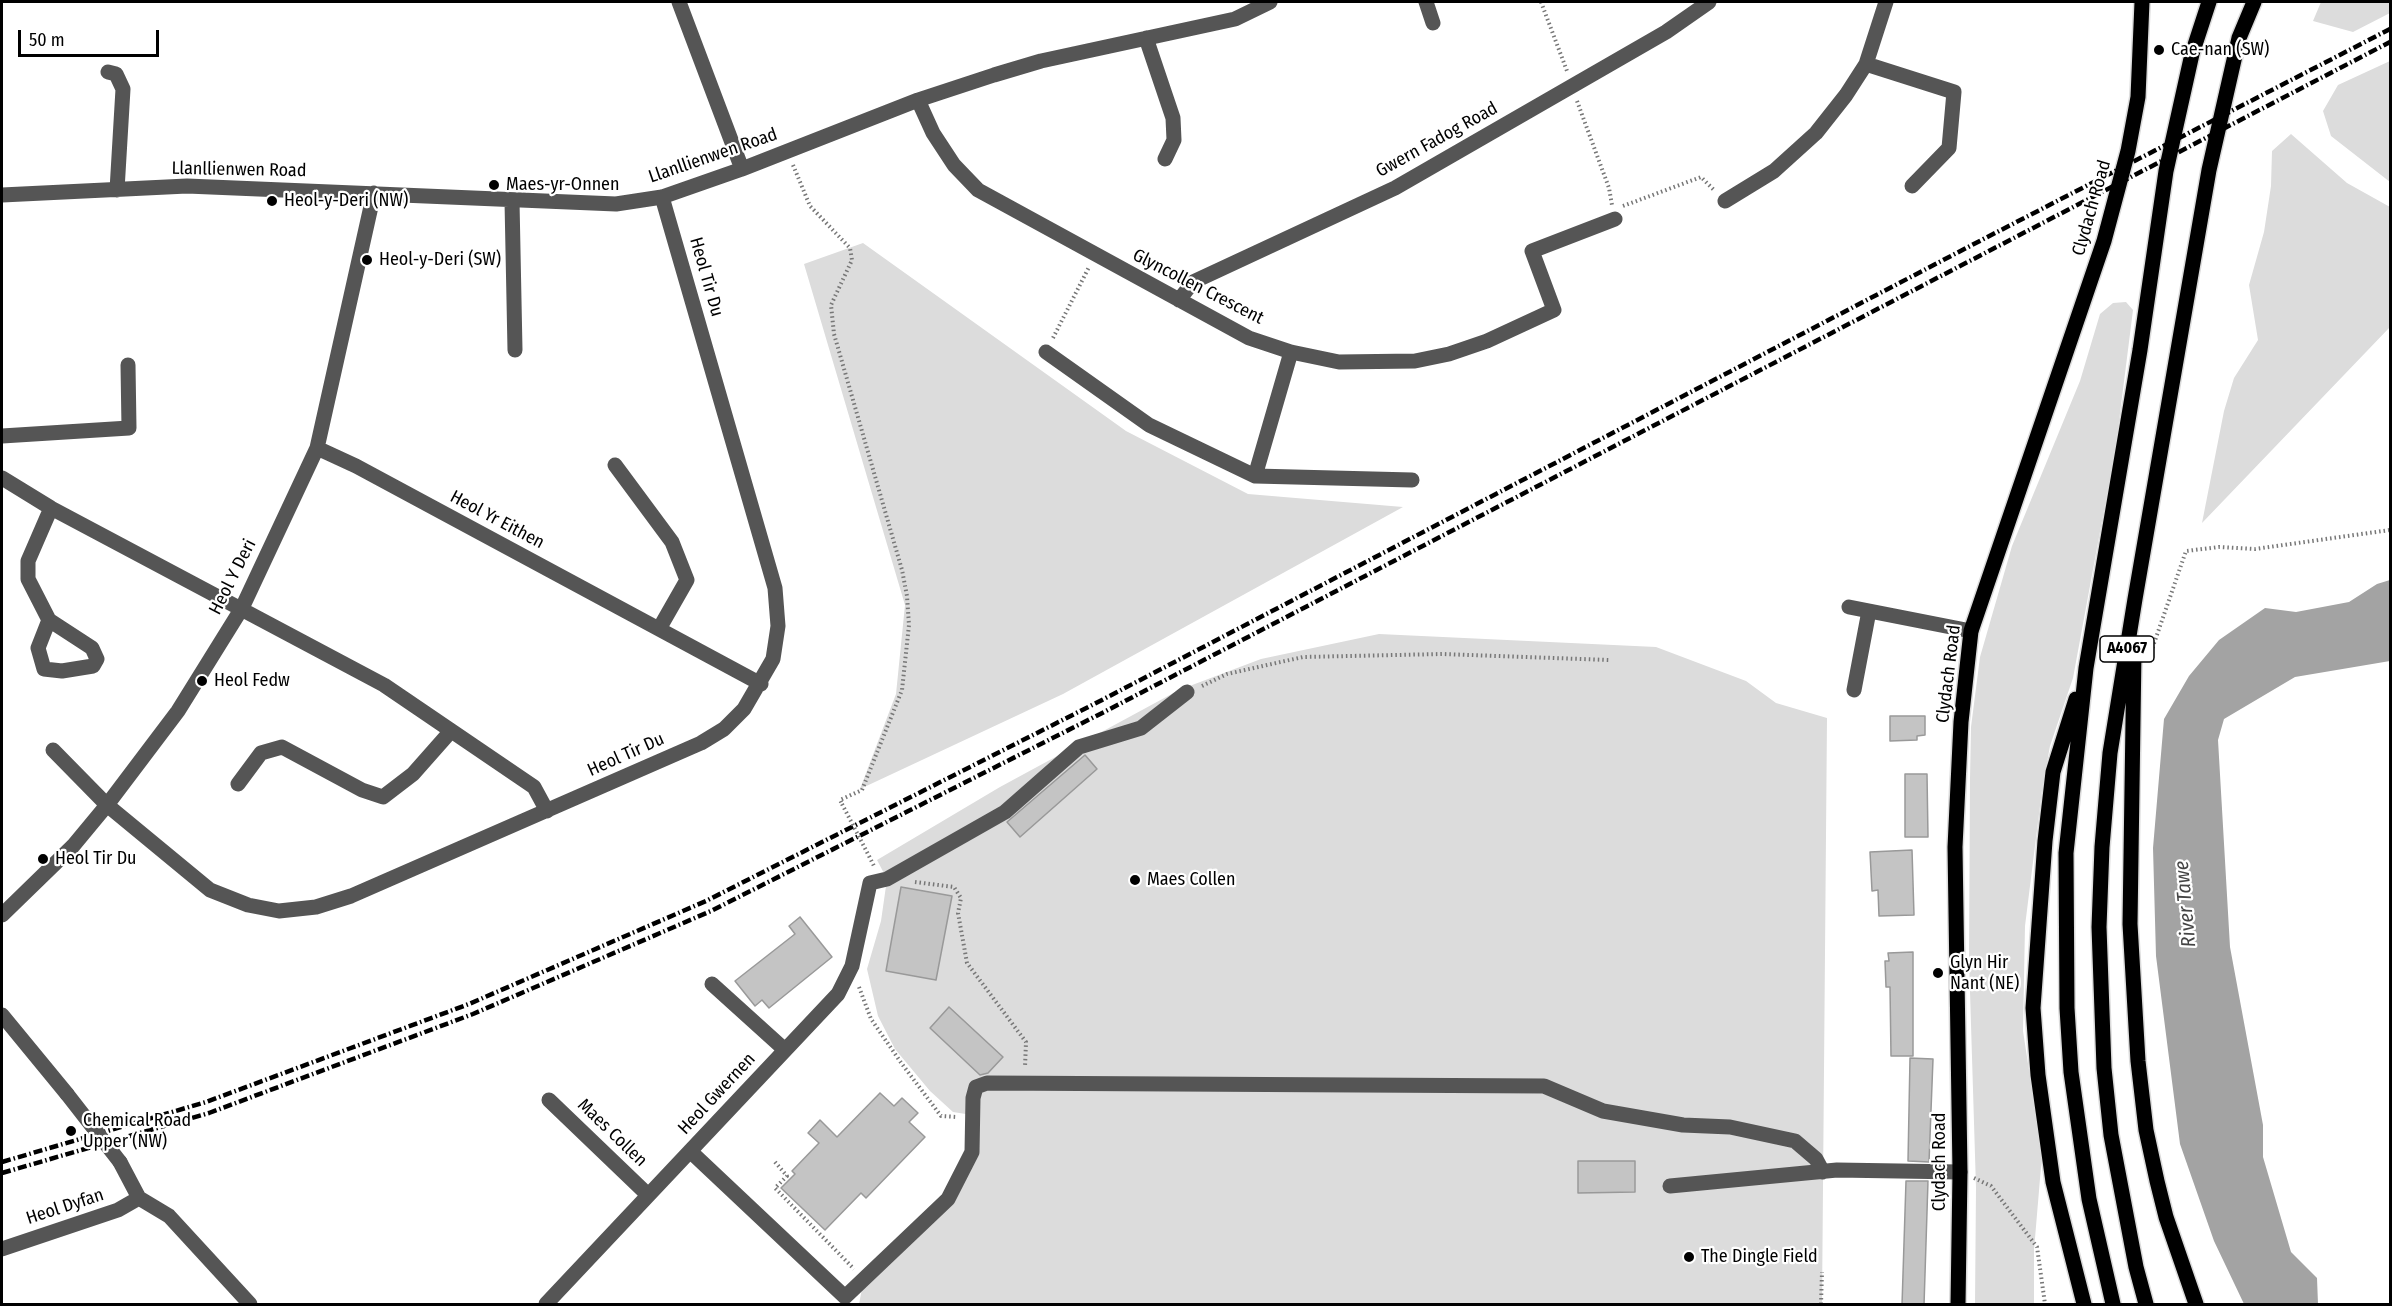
<!DOCTYPE html>
<html>
<head>
<meta charset="utf-8">
<style>
  body { margin:0 }
  #map { position:relative; width:2392px; height:1306px; overflow:hidden; background:#fff; font-family:"Fira Sans Condensed",sans-serif }
  canvas { display:block }
  .frame { position:absolute; inset:0; border:3px solid #000; pointer-events:none }
  .scale { position:absolute; left:18px; top:30px; width:141px; height:27px; box-sizing:border-box; border:3px solid #000; border-top:0; padding-left:8px; font-size:18px; line-height:21px; white-space:nowrap; color:#000; -webkit-text-stroke:4px #fff; paint-order:stroke }
</style>
</head>
<body>
<div id="map">
<canvas width="2392" height="1306"></canvas>
<div class="frame"></div>
<div class="scale">50 m</div>
</div>
<script>
const g = document.querySelector('canvas').getContext('2d');
g.lineJoin = 'round';
function paint(path, color) {
  g.fillStyle = color;
  g.fill(path, 'evenodd');
}
function shape(rows) {
  const path = new Path2D();
  for (const r of rows) {
    path.moveTo(r[0], r[1]);
    for (let i = 2; i < r.length; i += 2) path.lineTo(r[i], r[i + 1]);
  }
  return path;
}
function trace(path, color, width, dash) {
  g.strokeStyle = color;
  g.lineWidth = width;
  g.lineCap = dash ? 'butt' : 'round';
  g.setLineDash(dash || []);
  g.stroke(path);
}
function label(font, color, halo, rows, align = 'center') {
  g.font = font + ' "Fira Sans Condensed",sans-serif';
  g.lineWidth = 4.5;
  g.setLineDash([]);
  g.textBaseline = 'middle';
  g.strokeStyle = halo;
  g.fillStyle = color;
  for (const [text, x, y, turn = 0] of rows) {
    g.save();
    g.translate(x, y);
    g.rotate((+turn || 0) * Math.PI / 180);
    g.textAlign = isNaN(turn) ? turn : align;
    if (halo) g.strokeText(text, 0, 0);
    g.fillText(text, 0, 0);
    g.restore();
  }
}
paint(shape([
  [2321,2,2390,2,2390,13,2353,32,2313,21],
  [2390,61,2390,182,2331,136,2323,111,2338,85],
  [2291,134,2347,183,2390,207,2390,327,2202,523,2224,411,2234,378,2258,340,2249,285,2264,232,2271,186,2272,151],
  [863,243,1126,431,1248,494,1403,507,1063,694,860,789,896,694,905,605,804,264],
  [2126,302,2133,310,2116,445,2073,678,2050,746,2042,790,2025,926,2023,1031,2042,1155,2034,1250,2034,1304,1975,1304,1976,1188,1969,959,1970,779,1971,727,1980,657,2012,546,2080,381,2100,314,2113,303],
  [1379,634,1656,647,1746,681,1776,703,1827,718,1822,1304,859,1304,864,1279,958,1184,972,1115,953,1112,930,1091,895,1049,878,1016,867,969,881,921,887,879,877,860,1000,787,1179,690,1261,659]
]), '#dcdcdc');
paint(shape([
  [2390,580,2390,661,2295,677,2224,719,2218,740,2230,947,2263,1125,2263,1157,2291,1252,2317,1278,2318,1304,2244,1304,2214,1241,2180,1144,2156,956,2153,848,2164,719,2189,676,2219,640,2265,608,2296,612,2349,602,2377,584]
]), '#a3a3a3');
const building = shape([
  [1890,716,1925,716,1925,735,1917,736,1917,740,1890,741,1890,716],
  [1085,755,1097,769,1020,837,1007,822,1085,755],
  [1905,774,1927,774,1928,837,1905,837,1905,774],
  [1912,850,1914,915,1879,916,1878,890,1872,891,1870,852,1912,850],
  [901,887,952,896,936,980,886,971,901,887],
  [800,917,832,957,769,1008,762,1000,755,1006,735,981,795,934,789,926,800,917],
  [1913,952,1913,1056,1891,1056,1890,987,1886,987,1885,961,1889,961,1888,953,1913,952],
  [949,1007,1003,1057,988,1073,980,1075,930,1028,949,1007],
  [1910,1058,1933,1059,1929,1162,1908,1161,1910,1058],
  [880,1093,894,1106,902,1098,918,1113,909,1122,925,1137,866,1198,861,1193,825,1230,781,1188,795,1174,792,1171,819,1143,808,1133,820,1120,837,1137,880,1093],
  [1578,1161,1635,1161,1635,1192,1578,1193,1578,1161],
  [1906,1181,1928,1181,1924,1305,1902,1305,1906,1181]
]);
paint(building, '#c4c4c4');
trace(building, '#999', 1.5);
const major = shape([
  [2134,653,2130,924,2138,1061,2146,1130,2157,1181,2166,1217,2196,1304],
  [2076,699,2053,772,2045,841,2033,1008,2038,1075,2053,1182,2084,1304],
  [1958,1304,1960,1172,1955,847,1961,722,1971,631,2104,241,2128,151,2138,97,2142,2],
  [2113,1304,2089,1199,2071,1072,2067,1008,2066,853,2086,668,2140,350,2166,171,2192,54,2209,2],
  [2146,1304,2136,1267,2111,1135,2104,1068,2099,927,2102,847,2110,753,2135,599,2209,170,2239,38,2254,2]
]);
trace(major, '#dbdbdb', 18);
trace(shape([
  [1541,2,1567,71],
  [1577,101,1609,188,1612,205],
  [793,165,810,206,850,248,852,260,831,305,834,334,902,570,907,596,909,625,902,690,862,790,840,800,842,804],
  [1623,206,1701,177,1715,191],
  [1053,338,1089,267],
  [2151,652,2186,551,2219,547,2255,549,2390,530],
  [1202,686,1227,674,1303,657,1442,654,1609,660],
  [869,856,874,866],
  [915,882,954,887,961,898,958,913,967,963,1026,1042,1025,1067],
  [859,987,871,1019,902,1064,941,1116,957,1117],
  [775,1162,787,1176,775,1188,854,1269],
  [1974,1178,1991,1186,2037,1247,2045,1304],
  [1821,1304,1822,1272]
]), '#777', 4, [1.5, 3]);
trace(shape([
  [679,2,742,169],
  [1426,2,1433,23],
  [1146,38,1173,118,1174,140,1165,159],
  [1866,64,1954,92,1949,148,1912,186],
  [108,72,116,74,123,89,117,190],
  [918,100,933,133,954,165,978,190,1249,338,1291,352,1339,362,1415,361,1449,354,1487,341,1554,310,1532,251,1615,219],
  [2,195,187,186,616,204,662,197,742,169,918,100,994,75,1041,61,1235,19,1270,2],
  [512,201,515,350],
  [1725,201,1774,171,1816,133,1846,95,1866,64,1886,2],
  [1179,300,1193,282,1395,188,1666,32,1709,2],
  [1046,352,1149,425,1255,476,1412,480],
  [2,436,129,428,128,365],
  [317,448,356,466,761,684],
  [615,465,672,542,687,580,659,629],
  [1255,476,1291,352],
  [2,478,51,508,384,685,534,787,547,811],
  [1849,607,1971,631],
  [49,620,38,648,44,669,62,671,93,666,97,659,92,648,49,620,28,579,28,561,51,508],
  [1854,690,1869,611],
  [53,750,107,805,210,890,248,905,279,911,316,907,351,896,701,743,724,729,744,709,773,659,778,626,775,588,662,197],
  [238,784,261,753,282,747,362,790,383,797,413,774,451,731],
  [2,915,73,846,107,805,178,711,242,608,317,448,374,193],
  [712,984,785,1050],
  [2,1015,67,1094],
  [549,1100,648,1195],
  [690,1151,845,1297,948,1199,972,1152,973,1098,976,1087,987,1083,1544,1086,1603,1111,1683,1125,1730,1127,1795,1141,1816,1159,1823,1172],
  [120,1162,139,1198],
  [1670,1186,1837,1170,1960,1172],
  [139,1198,169,1216,250,1304],
  [2,1249,118,1210,139,1198],
  [546,1304,838,994,852,966,870,883,887,879,1005,812,1079,747,1141,728,1187,692]
]), '#555', 15);
trace(major, '#000', 15);
trace(shape([
  [2,1162,206,1102,469,1004,706,901,1100,701,1972,245,2390,29],
  [2,1173,209,1113,473,1014,711,911,1106,711,2390,42]
]), '#000', 4.5, [9, 3, 1.5, 3]);
trace(shape([
  [842,804,869,856]
]), '#777', 4, [1.5, 3]);
trace(shape([
  [67,1094,120,1162]
]), '#555', 15);
for (const [x, y, r, color] of [
  [2159,50,6,"#000"],
  [494,185,6,"#000"],
  [272,201,6,"#000"],
  [367,260,6,"#000"],
  [202,681,6,"#000"],
  [43,859,6,"#000"],
  [1135,880,6,"#000"],
  [1938,973,6,"#000"],
  [71,1131,6,"#000"],
  [1689,1257,6,"#000"]
]) {
  const dot = new Path2D();
  dot.arc(x, y, r, 0, 2 * Math.PI);
  g.fillStyle = color;
  g.fill(dot);
  trace(dot, '#fff', 2);
}
for (const [x, y, w] of [
  [2127,649,54]
]) {
  const box = new Path2D();
  box.roundRect(x - w / 2, y - 13, w, 26, 4.5);
  g.fillStyle = '#fff';
  g.fill(box);
  trace(box, '#000', 1.5);
}
label('bold 16px', '#000', null, [
  ["A4067",2127,649]
]);
label('18px', '#000', '#fff', [
  ["Cae-nan (SW)",2171,50],
  ["Maes-yr-Onnen",506,185],
  ["Heol-y-Deri (NW)",284,201],
  ["Heol-y-Deri (SW)",379,260],
  ["Heol Fedw",214,681],
  ["Heol Tir Du",55,859],
  ["Maes Collen",1147,880],
  ["Glyn Hir",1950,963],
  ["Nant (NE)",1950,984],
  ["Chemical Road",83,1121],
  ["Upper (NW)",83,1142],
  ["The Dingle Field",1701,1257]
], 'left');
label('18px', '#000', '#fff', [
  ["Gwern Fadog Road",1437,140,-29],
  ["Llanllienwen Road",713,156,-19],
  ["Llanllienwen Road",239,170,1],
  ["Clydach Road",2092,208,-74],
  ["Heol Tir Du",706,277,74],
  ["Glyncollen Crescent",1198,287,27],
  ["Heol Yr Eithen",497,520,28],
  ["Heol Y Deri",233,577,-63],
  ["Clydach Road",1949,674,-83],
  ["Heol Tir Du",626,755,-24],
  ["Heol Gwernen",717,1094,-47],
  ["Maes Collen",612,1133,44],
  ["Clydach Road",1940,1162,-90],
  ["Heol Dyfan",65,1207,-18]
]);
label('italic 20px', '#444', '#fff', [
  ["River Tawe",2186,904,-95]
]);
</script>
</body>
</html>
